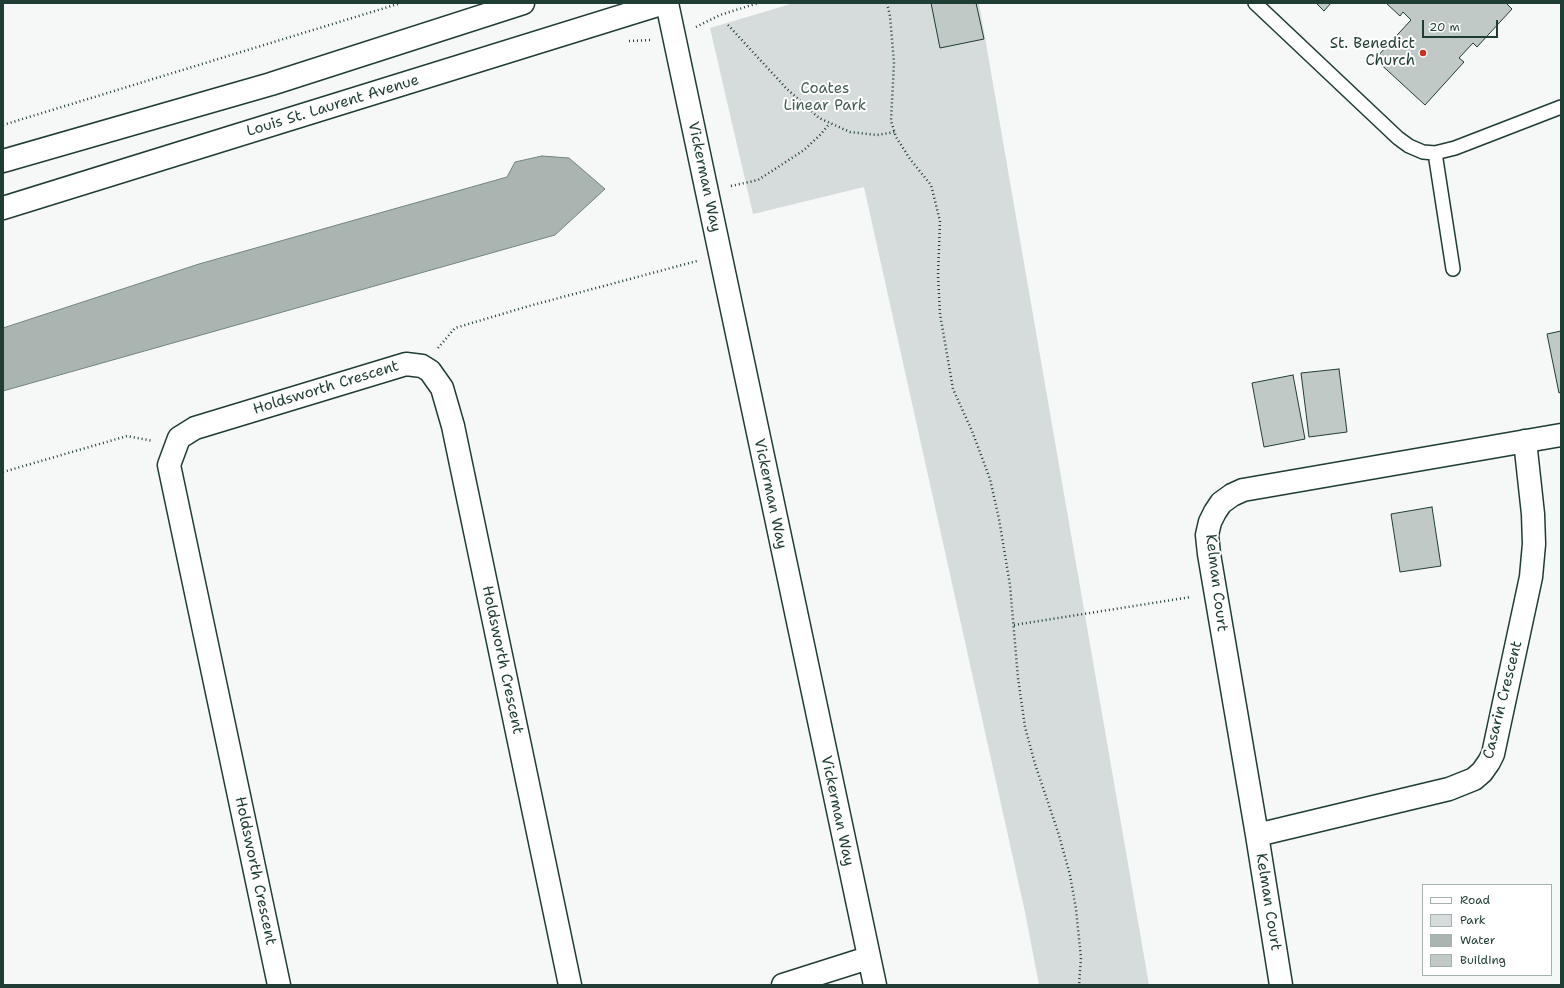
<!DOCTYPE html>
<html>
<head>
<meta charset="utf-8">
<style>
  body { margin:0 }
  #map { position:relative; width:1564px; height:988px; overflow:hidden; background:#f6f7f7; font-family:"Shantell Sans",sans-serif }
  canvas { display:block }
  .frame { position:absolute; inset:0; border:4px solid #1f3d34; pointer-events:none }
  .legend { position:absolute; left:1422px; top:884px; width:130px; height:92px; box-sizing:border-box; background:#fff; border:1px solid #a5b1ae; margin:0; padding:5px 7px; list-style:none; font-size:12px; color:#1f3d34 }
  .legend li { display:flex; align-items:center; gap:8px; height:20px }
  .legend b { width:20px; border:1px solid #a5b1ae }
  .scale { position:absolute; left:1422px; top:20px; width:76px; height:18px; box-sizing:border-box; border:2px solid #1f3d34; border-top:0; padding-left:5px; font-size:12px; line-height:14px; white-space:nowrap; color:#1f3d34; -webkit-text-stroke:3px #fff; paint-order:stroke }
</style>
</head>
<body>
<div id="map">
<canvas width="1564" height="988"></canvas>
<div class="frame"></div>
<ul class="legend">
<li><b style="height:5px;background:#fff"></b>Road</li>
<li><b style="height:11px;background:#d6dcdb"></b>Park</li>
<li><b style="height:11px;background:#aab5b1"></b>Water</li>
<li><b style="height:11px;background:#c0c9c6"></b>Building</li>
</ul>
<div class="scale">20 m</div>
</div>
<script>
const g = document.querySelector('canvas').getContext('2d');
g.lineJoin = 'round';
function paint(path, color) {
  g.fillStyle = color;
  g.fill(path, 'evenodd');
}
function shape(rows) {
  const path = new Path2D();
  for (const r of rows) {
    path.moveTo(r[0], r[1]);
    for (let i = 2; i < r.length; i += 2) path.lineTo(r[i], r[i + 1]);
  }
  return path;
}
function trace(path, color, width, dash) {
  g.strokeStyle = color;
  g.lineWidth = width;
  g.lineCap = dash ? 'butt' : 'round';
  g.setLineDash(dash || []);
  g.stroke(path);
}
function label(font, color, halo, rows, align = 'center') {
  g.font = font + ' "Shantell Sans",sans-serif';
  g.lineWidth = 4;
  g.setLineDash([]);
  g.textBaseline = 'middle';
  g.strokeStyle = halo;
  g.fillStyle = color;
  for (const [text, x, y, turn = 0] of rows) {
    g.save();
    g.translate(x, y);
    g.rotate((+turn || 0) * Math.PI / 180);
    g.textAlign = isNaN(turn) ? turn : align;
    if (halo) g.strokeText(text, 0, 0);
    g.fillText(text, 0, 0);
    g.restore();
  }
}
paint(shape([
  [794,3,979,3,1149,985,1039,985,1025,912,864,187,753,214,710,28]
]), '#d6dcdb');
const water = shape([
  [542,156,569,158,605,189,555,235,3,391,3,328,199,264,507,177,515,162,542,156]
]);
paint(water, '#aab5b1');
trace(water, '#72857f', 1);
const building = shape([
  [931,3,976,3,984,39,940,48,931,3],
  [1316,3,1331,3,1324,11,1316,3],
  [1386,3,1506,3,1512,9,1477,47,1473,43,1459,58,1464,62,1425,105,1375,59,1411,20,1403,12,1400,16,1386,3],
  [1561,331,1561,392,1559,393,1547,334,1561,331],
  [1339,369,1347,432,1309,437,1301,373,1339,369],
  [1293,375,1305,439,1264,447,1252,383,1293,375],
  [1432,507,1441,566,1400,572,1391,514,1432,507]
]);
paint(building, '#c0c9c6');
trace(building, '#1f3d34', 1);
const service = shape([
  [1255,3,1398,138,1409,146,1423,152,1435,153,1455,148,1561,107],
  [1435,153,1453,269]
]);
const minor = shape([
  [667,3,875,985],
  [1257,835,1449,789,1474,779,1482,772,1489,762,1493,754,1531,577,1534,544,1533,514,1525,441],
  [279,985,169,465,179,438,195,428,406,364,422,366,430,371,442,388,453,426,570,985],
  [783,985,868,958],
  [1281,985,1257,835,1209,554,1207,535,1210,522,1215,512,1221,503,1232,495,1243,490,1561,435]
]);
const secondary = shape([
  [3,161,271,84,523,3],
  [3,208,664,3]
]);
trace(service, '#1f3d34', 16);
trace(minor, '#1f3d34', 25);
trace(secondary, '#1f3d34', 25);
trace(shape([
  [887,3,890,16,894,63,891,121,896,137,910,159,931,185,940,221,938,275,940,314,953,389,972,431,990,479,999,519,1010,585,1018,678,1025,727,1035,764,1058,832,1070,875,1076,909,1081,958,1079,985],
  [728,25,786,88,819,118,850,132,877,135,895,132],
  [696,27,720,15,758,3],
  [629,41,651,40],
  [3,125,401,3],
  [731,186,758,180,775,169,804,150,821,134,830,123],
  [438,348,455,328,529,306,697,261],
  [3,472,127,436,153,441],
  [1014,625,1191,597]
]), '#1f3d34', 2.5, [1, 3]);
trace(service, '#fff', 13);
trace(minor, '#fff', 22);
trace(secondary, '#fff', 22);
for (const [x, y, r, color] of [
  [1423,53,4,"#c8321e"]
]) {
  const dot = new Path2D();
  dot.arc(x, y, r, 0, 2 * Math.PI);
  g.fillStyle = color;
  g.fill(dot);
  trace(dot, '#fff', 1.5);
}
label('15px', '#1f3d34', '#fff', [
  ["St. Benedict",1415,44],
  ["Church",1415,61]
], 'right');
label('15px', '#445d55', '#fff', [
  ["Coates",825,89],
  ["Linear Park",825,106]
]);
label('15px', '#1f3d34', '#fff', [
  ["Louis St. Laurent Avenue",333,106,-17],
  ["Vickerman Way",704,177,78],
  ["Holdsworth Crescent",326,388,-17],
  ["Vickerman Way",770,494,78],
  ["Kelman Court",1216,583,83],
  ["Holdsworth Crescent",502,660,78],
  ["Casarin Crescent",1503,700,-76],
  ["Vickerman Way",837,811,78],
  ["Holdsworth Crescent",255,871,78],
  ["Kelman Court",1268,902,81]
]);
</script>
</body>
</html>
